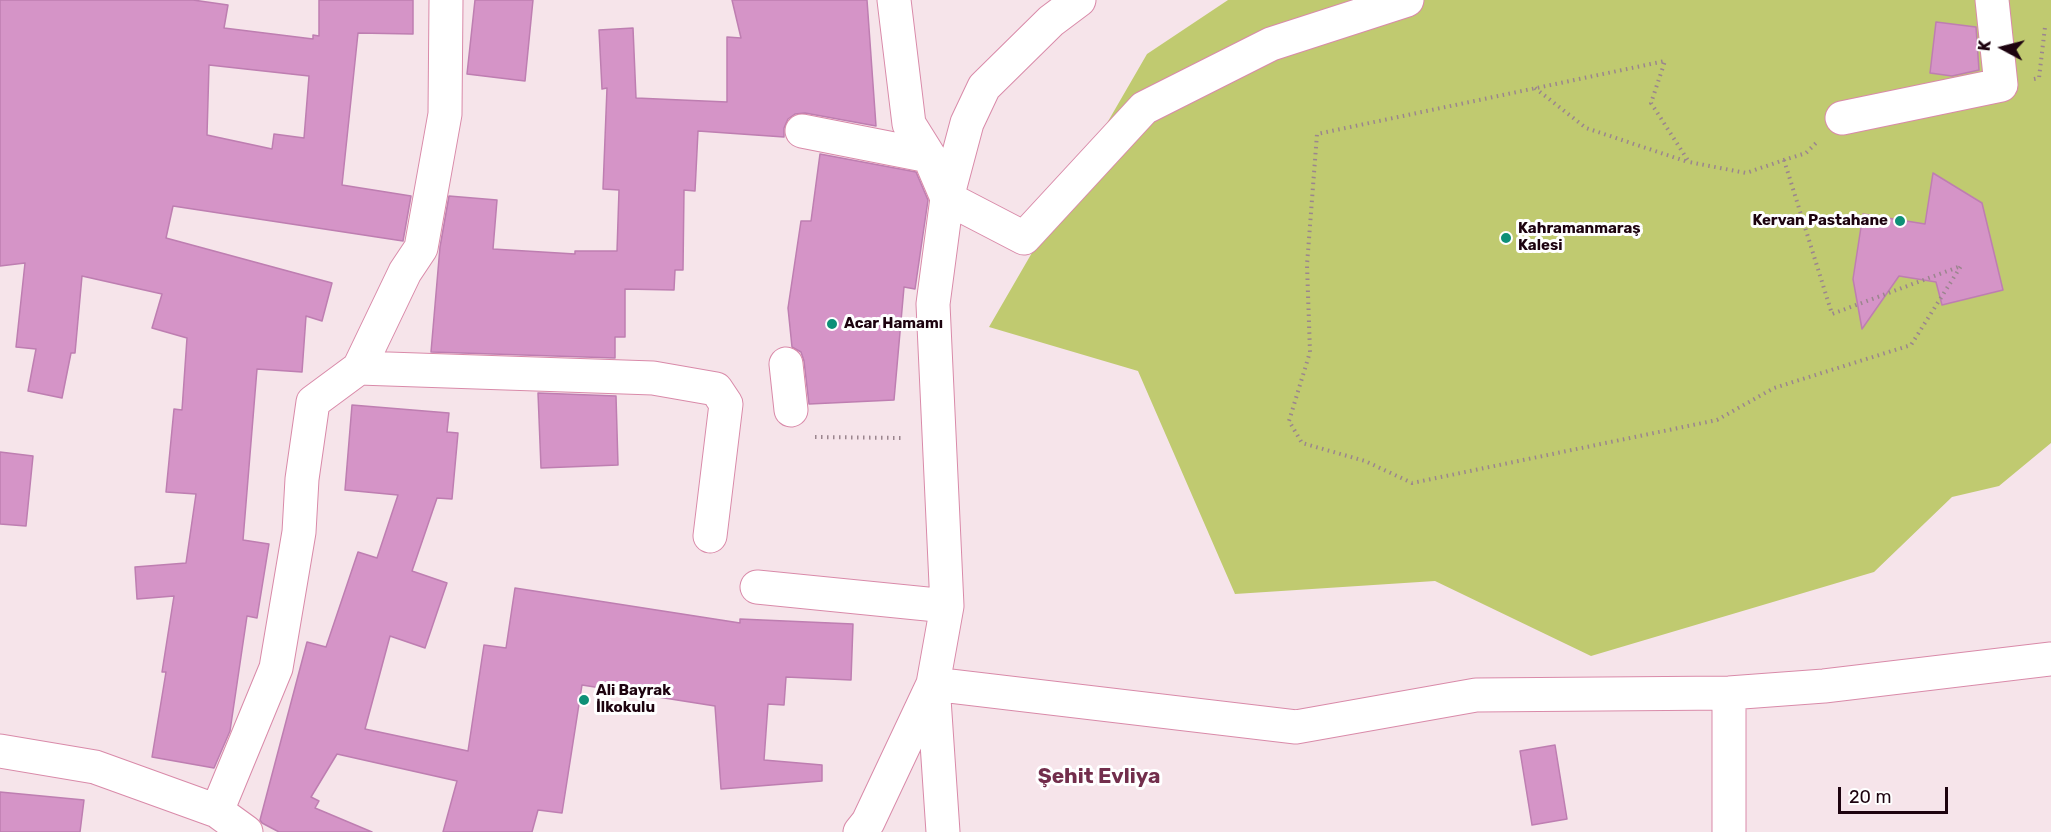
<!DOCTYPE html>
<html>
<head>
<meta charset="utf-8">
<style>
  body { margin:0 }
  #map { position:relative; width:2051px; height:832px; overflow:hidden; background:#f6e4ea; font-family:Rubik,sans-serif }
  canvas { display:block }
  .north { position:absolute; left:1973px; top:18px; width:60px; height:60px; -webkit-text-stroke:4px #fff; paint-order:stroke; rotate:277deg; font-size:16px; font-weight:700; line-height:24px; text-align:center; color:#1d030f }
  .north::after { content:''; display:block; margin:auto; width:21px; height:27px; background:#1d030f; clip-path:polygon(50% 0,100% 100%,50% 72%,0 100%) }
  .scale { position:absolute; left:1838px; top:787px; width:110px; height:27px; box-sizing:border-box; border:3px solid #1d030f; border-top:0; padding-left:8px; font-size:18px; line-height:21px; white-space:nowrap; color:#1d030f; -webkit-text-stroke:4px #fff; paint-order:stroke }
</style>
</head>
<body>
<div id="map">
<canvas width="2051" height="832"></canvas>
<div class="north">K</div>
<div class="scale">20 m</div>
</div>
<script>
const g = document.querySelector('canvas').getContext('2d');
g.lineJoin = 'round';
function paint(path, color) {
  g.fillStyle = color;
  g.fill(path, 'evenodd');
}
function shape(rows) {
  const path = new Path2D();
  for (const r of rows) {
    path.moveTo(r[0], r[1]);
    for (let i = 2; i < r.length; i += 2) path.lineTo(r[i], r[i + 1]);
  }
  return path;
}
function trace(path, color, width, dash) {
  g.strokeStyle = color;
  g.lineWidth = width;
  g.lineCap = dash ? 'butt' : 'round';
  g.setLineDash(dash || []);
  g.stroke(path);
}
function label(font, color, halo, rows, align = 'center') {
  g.font = font + ' Rubik,sans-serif';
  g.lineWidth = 6;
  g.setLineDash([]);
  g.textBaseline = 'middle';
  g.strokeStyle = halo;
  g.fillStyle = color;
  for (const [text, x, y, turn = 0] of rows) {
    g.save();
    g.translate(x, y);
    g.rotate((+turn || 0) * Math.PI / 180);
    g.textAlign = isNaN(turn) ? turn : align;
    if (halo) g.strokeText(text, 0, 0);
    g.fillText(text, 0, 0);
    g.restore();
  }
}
paint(shape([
  [1228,0,2051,0,2051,443,1999,486,1952,497,1874,572,1591,656,1435,581,1235,594,1138,371,989,327,1147,54]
]), '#c0ca70');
const building = shape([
  [0,0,193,0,228,5,224,28,313,39,313,35,319,36,319,0,413,0,413,34,358,33,342,185,411,196,403,241,173,206,166,238,332,283,322,321,306,316,302,372,257,369,243,540,269,544,257,618,247,616,230,731,214,768,152,757,166,672,162,672,174,596,137,599,135,567,186,563,196,494,166,492,174,409,182,410,187,338,152,328,162,294,82,276,75,353,71,353,62,398,28,391,36,349,16,347,25,263,0,266,0,0],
  [209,65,309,76,304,138,274,134,272,149,207,135,209,65],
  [475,0,533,0,525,81,467,74,475,0],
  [732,0,867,0,876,126,805,113,795,114,788,119,784,128,784,137,698,131,695,191,684,190,683,270,675,270,674,290,625,289,625,337,615,337,615,358,431,352,440,247,449,196,497,200,493,249,575,254,575,251,617,251,619,190,603,189,607,88,602,89,599,30,633,28,636,98,727,102,727,37,741,38,732,0],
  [1936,22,1976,27,1979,70,1952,76,1930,73,1936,22],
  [820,154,916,172,928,200,915,289,904,287,894,400,809,404,804,361,801,352,792,347,788,308,801,221,811,221,820,154],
  [1933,173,1982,203,2003,290,1942,305,1936,282,1899,276,1862,329,1853,279,1863,214,1925,224,1933,173],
  [538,393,616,396,618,465,541,468,538,393],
  [352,405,449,413,447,432,458,433,452,499,437,498,412,571,447,583,425,648,390,636,365,729,468,751,484,645,506,648,515,588,740,623,740,619,853,624,851,680,786,677,784,705,768,704,764,760,822,765,822,781,721,789,715,706,582,685,562,813,538,810,532,832,443,832,457,781,337,754,311,797,319,801,315,808,372,832,279,832,262,823,260,820,307,642,326,647,358,552,377,558,398,495,345,490,352,405],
  [0,452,33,456,26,526,0,524,0,452],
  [1555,745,1567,819,1532,825,1520,751,1555,745],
  [0,792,84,800,80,832,0,832,0,792]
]);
paint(building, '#d594c7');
trace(building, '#be7eb1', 1.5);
const minor = shape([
  [894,0,909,124,929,156,947,198,1024,238,1144,108,1271,44,1407,0],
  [1842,118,2001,85,1992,0],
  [802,131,929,156],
  [786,364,791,410],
  [359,368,653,378,716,389,726,404,710,536],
  [757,587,947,606],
  [1729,693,1729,832],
  [0,751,95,767,217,811,246,832],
  [217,811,276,668,299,532,302,479,313,402,359,368,405,272,421,248,445,114,446,0],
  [860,832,868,822,933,684,947,606,933,304,947,198,967,123,984,87,1051,21,1079,0],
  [943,832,933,684,1296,727,1476,695,1729,693,1824,686,2051,659]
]);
trace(minor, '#d98aa9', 35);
trace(shape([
  [2034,79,2039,78,2045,27],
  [1535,88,1586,128,1688,162],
  [1784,160,1832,314,1961,266,1911,345,1774,388,1717,420,1412,483,1365,461,1302,443,1289,421,1310,352,1307,265,1317,134,1665,61,1651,103,1689,162,1746,173,1784,160,1806,153,1818,141],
  [815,437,903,438]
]), '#9b858e', 4, [1.5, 4.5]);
trace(minor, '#fff', 33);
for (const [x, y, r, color] of [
  [1900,221,6,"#0d9077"],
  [1506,238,6,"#0d9077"],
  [832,324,6,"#0d9077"],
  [584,700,6,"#0d9077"]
]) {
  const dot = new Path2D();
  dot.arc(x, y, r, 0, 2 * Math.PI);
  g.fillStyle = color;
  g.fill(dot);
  trace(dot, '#fff', 2);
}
label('bold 15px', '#1d030f', '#fff', [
  ["Kervan Pastahane",1888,221,"right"],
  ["Kahramanmaraş",1518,229],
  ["Kalesi",1518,246],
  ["Acar Hamamı",844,324],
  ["Ali Bayrak",596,691],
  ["İlkokulu",596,708]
], 'left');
label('bold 21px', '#722e4c', '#fff', [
  ["Şehit Evliya",1099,777]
]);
</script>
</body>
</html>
